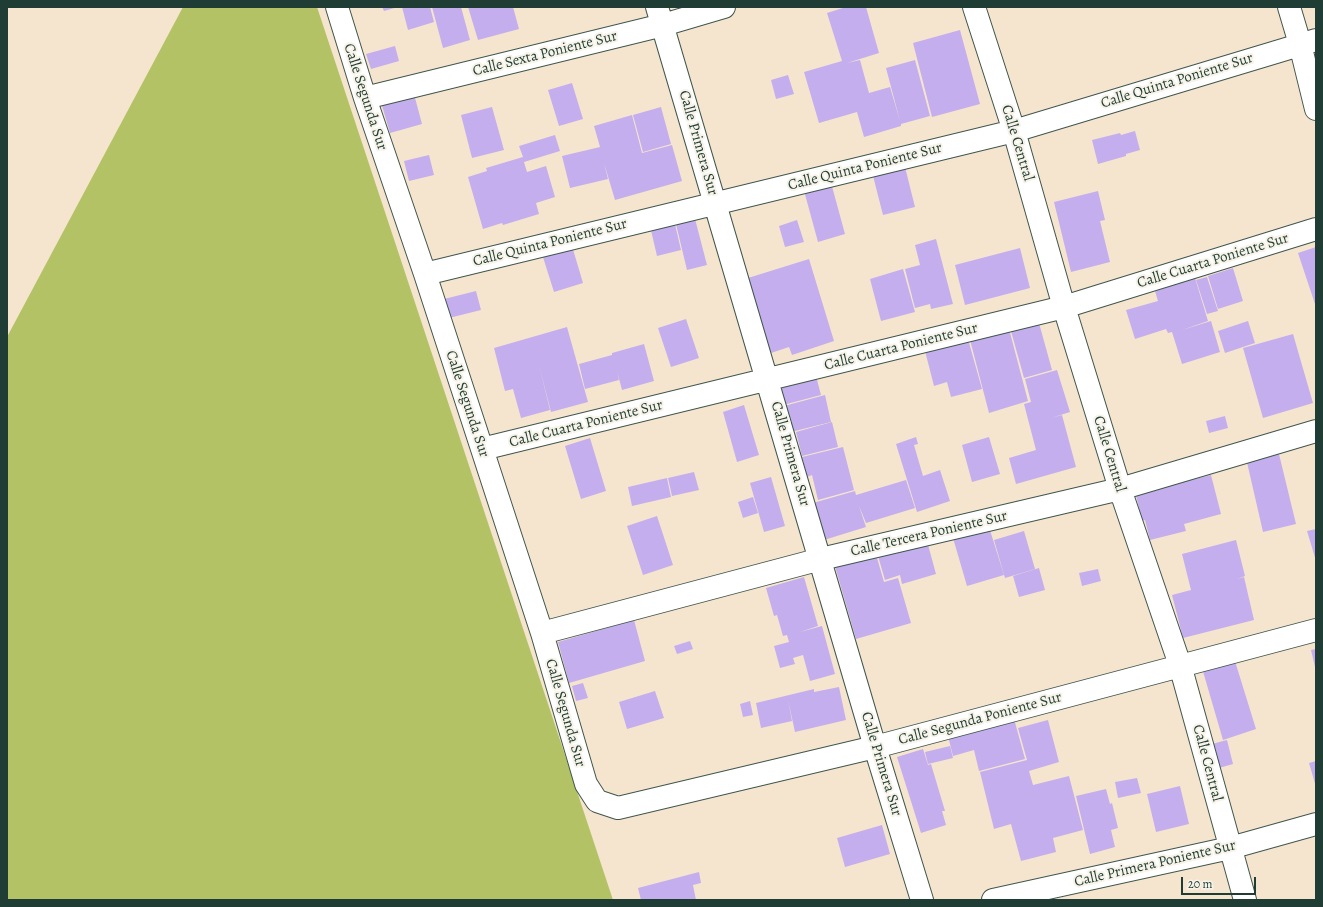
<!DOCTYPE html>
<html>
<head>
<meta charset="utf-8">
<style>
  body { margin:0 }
  #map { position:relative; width:1323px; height:907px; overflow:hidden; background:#f5e5cf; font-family:Alegreya,serif }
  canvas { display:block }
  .frame { position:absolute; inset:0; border:8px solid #1f3d34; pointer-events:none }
  .scale { position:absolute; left:1181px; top:877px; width:75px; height:18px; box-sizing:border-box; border:2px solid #1f3d34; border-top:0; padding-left:5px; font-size:12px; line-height:14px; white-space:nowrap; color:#1f3d34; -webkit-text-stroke:3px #f7f3e8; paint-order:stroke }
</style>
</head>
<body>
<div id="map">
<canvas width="1323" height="907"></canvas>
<div class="frame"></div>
<div class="scale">20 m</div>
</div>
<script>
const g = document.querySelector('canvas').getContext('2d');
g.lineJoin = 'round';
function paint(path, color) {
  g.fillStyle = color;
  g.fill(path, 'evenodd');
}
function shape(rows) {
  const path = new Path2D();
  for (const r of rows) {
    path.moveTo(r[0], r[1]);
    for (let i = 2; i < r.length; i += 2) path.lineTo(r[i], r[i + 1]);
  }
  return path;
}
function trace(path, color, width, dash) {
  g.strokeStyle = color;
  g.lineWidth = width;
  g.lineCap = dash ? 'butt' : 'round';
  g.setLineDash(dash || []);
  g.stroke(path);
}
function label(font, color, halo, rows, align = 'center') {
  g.font = font + ' Alegreya,serif';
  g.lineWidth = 4;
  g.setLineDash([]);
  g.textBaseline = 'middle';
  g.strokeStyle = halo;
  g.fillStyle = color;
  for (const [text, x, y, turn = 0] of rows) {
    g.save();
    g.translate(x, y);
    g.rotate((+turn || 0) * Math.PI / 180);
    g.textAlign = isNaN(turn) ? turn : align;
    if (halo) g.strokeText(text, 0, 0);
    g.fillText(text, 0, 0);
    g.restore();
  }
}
paint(shape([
  [183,7,317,7,613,900,7,900,7,337]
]), '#b3c265');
paint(shape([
  [382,7,398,7,384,11],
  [402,7,430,7,434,22,408,30],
  [432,7,461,7,470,40,443,48],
  [468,7,513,7,519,29,478,40],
  [846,7,866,7,879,53,847,63,860,60,869,93,890,87,900,121,886,68,915,60,930,116,901,124,901,126,864,137,857,112,819,123,804,72,842,61,827,13],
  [960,30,980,104,932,117,913,43],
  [395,46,399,61,371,69,366,54],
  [788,75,794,94,776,99,771,80],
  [572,83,583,119,559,126,548,90],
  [414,94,422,124,390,133,381,102],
  [492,107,504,150,472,158,461,115],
  [661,107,671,144,643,152,633,115],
  [632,115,642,153,672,145,682,181,615,200,604,163,608,179,570,188,562,156,600,147,594,126],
  [1135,131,1140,150,1126,154,1126,156,1098,164,1092,140,1120,133,1121,135],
  [555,135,560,151,524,162,527,172,546,166,555,197,536,203,539,214,503,225,502,223,483,229,468,177,487,171,486,168,523,157,519,146],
  [429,155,434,175,409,181,404,161],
  [904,163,915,207,883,215,872,172],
  [830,179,845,234,818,242,803,187],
  [1098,191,1105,220,1100,221,1110,262,1071,272,1054,202],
  [694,215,707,265,687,270,675,220],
  [674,220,681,250,657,256,650,226],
  [797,220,804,242,785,247,779,226],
  [936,239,953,304,931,309,930,304,915,308,905,269,920,265,915,245],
  [572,246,583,283,554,292,542,254],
  [1316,247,1316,304,1315,304,1298,253],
  [1020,248,1030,288,965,305,955,265],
  [809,259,834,341,792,355,789,347,771,353,748,278],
  [1233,268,1243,301,1218,309,1208,276],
  [903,269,915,312,881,321,870,279],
  [1207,277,1218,311,1207,314,1196,280],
  [1195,278,1208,321,1182,330,1211,321,1220,352,1182,364,1172,332,1168,333,1166,329,1135,339,1126,310,1158,301,1155,291],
  [476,291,481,310,449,318,444,299],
  [686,319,699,358,671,367,658,328],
  [1248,321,1255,343,1225,353,1218,331],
  [1039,323,1052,370,1024,378,1011,331],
  [1008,325,1028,401,989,413,969,336],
  [567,327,588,402,551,412,539,365,550,410,521,418,513,389,505,391,494,348],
  [1293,334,1313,403,1263,418,1243,348],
  [968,339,982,389,951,397,947,382,934,386,925,351],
  [644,344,654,381,622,390,617,371,619,380,585,389,579,364,612,355,612,353],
  [1057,370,1070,412,1051,418,1062,415,1076,467,1016,484,1009,458,1036,450,1024,404,1031,402,1025,379],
  [816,376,821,395,783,405,778,386],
  [825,395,831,422,791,432,784,406],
  [744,405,759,455,737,462,723,412],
  [1225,416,1228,428,1209,433,1206,421],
  [832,422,838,447,802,456,796,432],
  [916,437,918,444,914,445,923,476,940,470,950,501,917,512,896,444],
  [989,437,1000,474,972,482,962,445],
  [590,438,606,491,581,499,565,446],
  [843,447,854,490,818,500,812,475,807,477,802,457],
  [1278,450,1296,524,1263,532,1246,458],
  [694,472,699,490,672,496,668,478],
  [1211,475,1221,514,1184,524,1186,531,1150,540,1145,520,1142,521,1134,487,1175,484],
  [771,477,785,526,764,532,750,483],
  [667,478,671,497,632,506,628,487],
  [906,480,915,508,866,523,859,506,866,527,824,540,813,503,855,491,856,495],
  [753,497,758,513,743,518,738,502],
  [657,516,673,565,643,575,627,526],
  [989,527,1004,575,967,586,953,538],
  [1316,529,1316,561,1307,531],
  [1024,531,1035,569,1005,578,994,540],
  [1236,540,1245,576,1237,579,1244,577,1254,620,1183,638,1172,595,1191,590,1182,554],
  [927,541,936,574,902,584,900,575,885,580,878,556],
  [875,551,884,582,898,578,911,623,856,639,834,563],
  [1039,568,1045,590,1019,597,1013,576],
  [1098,569,1101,581,1082,586,1079,573],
  [804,577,818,626,800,632,822,626,835,674,810,681,803,655,793,658,795,664,780,668,774,646,789,642,787,635,783,636,777,615,774,616,766,588],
  [634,620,645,661,569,683,558,642],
  [690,641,693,649,677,654,674,646],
  [1316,649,1316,667,1315,667,1311,650],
  [1234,658,1256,729,1223,740,1202,668],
  [583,683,588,698,576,701,572,686],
  [839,687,846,720,795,732,788,700,792,721,761,728,756,703,814,689,814,692],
  [655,691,664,718,627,729,619,702],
  [750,701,753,715,743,717,740,704],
  [1013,715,1025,759,979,771,974,750,953,756,947,732],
  [1048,720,1059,762,1029,771,1033,785,1069,776,1083,830,1053,838,1056,852,1021,861,1011,824,994,829,980,772,1027,760,1018,728],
  [1227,740,1233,764,1219,768,1212,744],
  [950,746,953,758,928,764,925,752],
  [923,749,928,765,931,764,945,811,942,811,946,825,921,833,897,757],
  [1316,761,1316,787,1309,763],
  [1137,778,1141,793,1118,798,1115,782],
  [1180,786,1189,824,1156,832,1147,794],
  [1106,789,1110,804,1112,803,1118,828,1111,830,1115,847,1090,854,1076,796],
  [882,825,890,854,845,867,837,838],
  [699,872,701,883,693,885,696,900,641,900,638,888]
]), '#c5aeed');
const minor = shape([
  [337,7,365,98,425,274,542,633,586,784,597,801,618,808,875,747,1316,630],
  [657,7,875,747,922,900],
  [974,7,1014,131,1064,307,1120,489,1180,665,1245,900],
  [1289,7,1300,44,1316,109],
  [365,98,663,25,724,7],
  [425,274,1014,131,1316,40],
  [482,449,1064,307,1316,229],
  [542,633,821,559,1120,489,1316,431],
  [993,900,1230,848,1316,824]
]);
trace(minor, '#3f564b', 24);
trace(minor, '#fff', 22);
label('15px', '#1f3d34', '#f7f3e8', [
  ["Calle Sexta Poniente Sur",545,54,-14],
  ["Calle Quinta Poniente Sur",1177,81,-17],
  ["Calle Segunda Sur",365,97,72],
  ["Calle Primera Sur",698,143,74],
  ["Calle Central",1017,143,73],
  ["Calle Quinta Poniente Sur",865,167,-14],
  ["Calle Quinta Poniente Sur",550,243,-14],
  ["Calle Cuarta Poniente Sur",1213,261,-17],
  ["Calle Cuarta Poniente Sur",901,347,-14],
  ["Calle Segunda Sur",467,404,72],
  ["Calle Cuarta Poniente Sur",586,424,-14],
  ["Calle Primera Sur",790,454,74],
  ["Calle Central",1109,454,73],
  ["Calle Tercera Poniente Sur",929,534,-13],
  ["Calle Segunda Sur",565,713,74],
  ["Calle Segunda Poniente Sur",980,719,-15],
  ["Calle Central",1207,763,75],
  ["Calle Primera Sur",881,764,73],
  ["Calle Primera Poniente Sur",1155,864,-13]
]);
</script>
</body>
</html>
